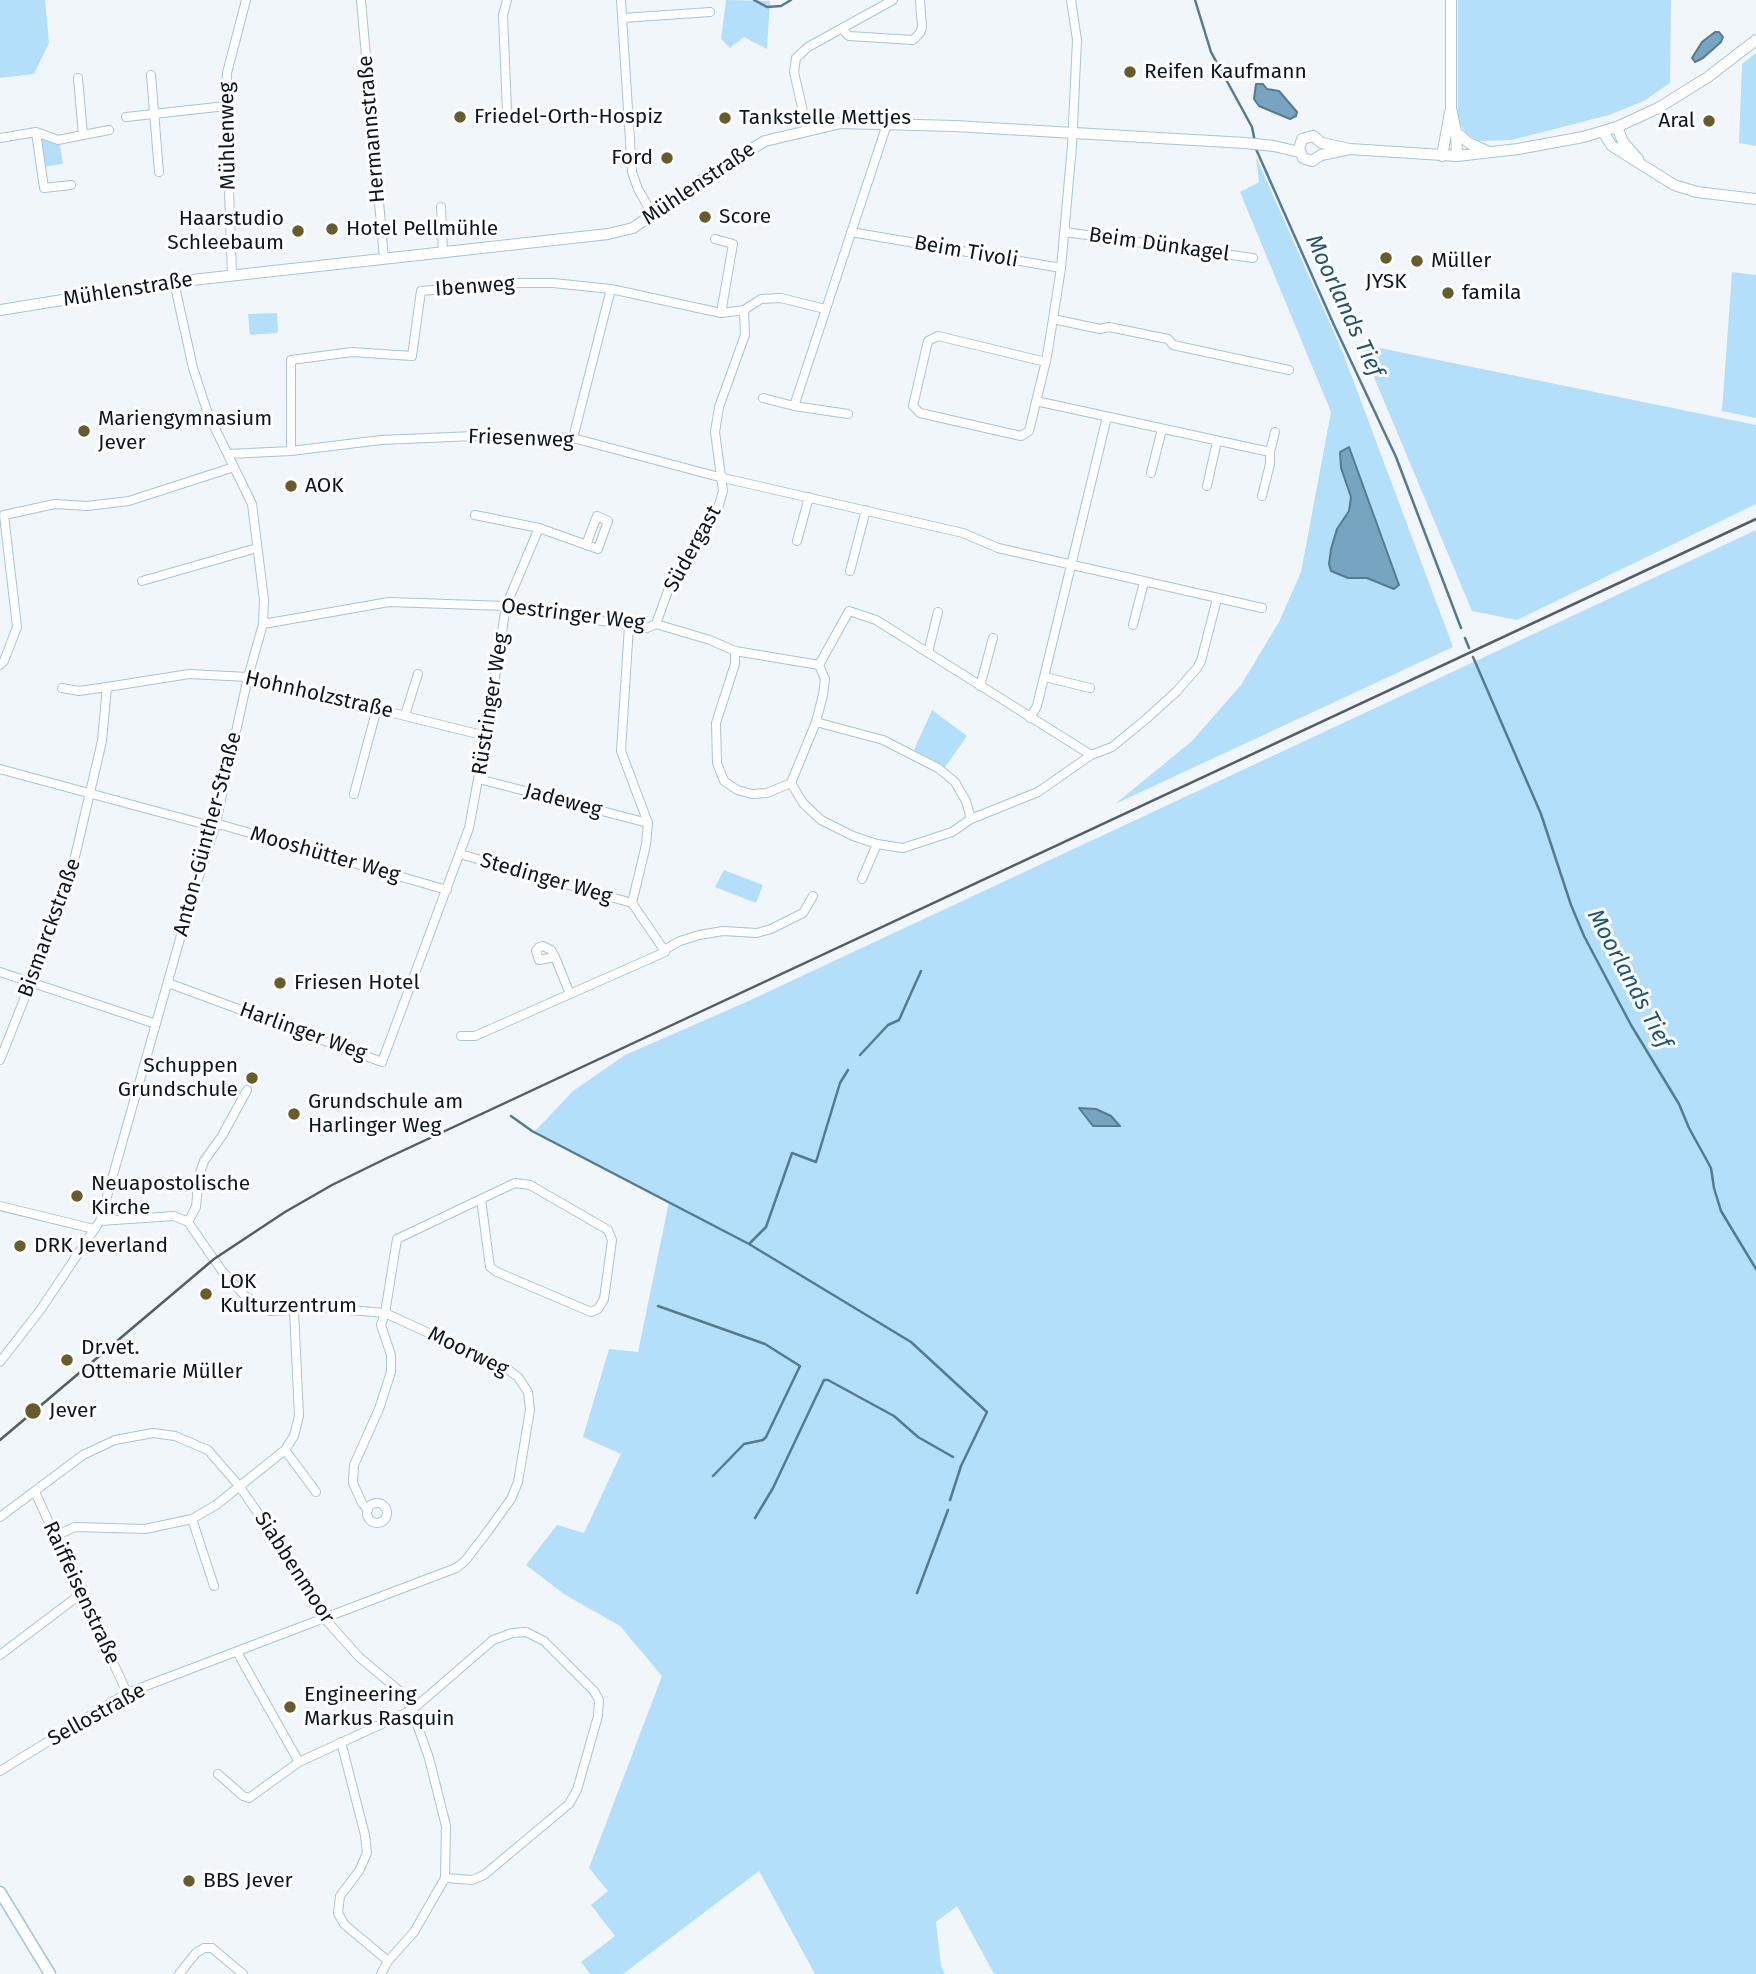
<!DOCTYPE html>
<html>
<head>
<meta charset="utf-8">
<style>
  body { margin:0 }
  canvas { display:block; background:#f0f6fa }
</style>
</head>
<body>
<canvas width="1756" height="1974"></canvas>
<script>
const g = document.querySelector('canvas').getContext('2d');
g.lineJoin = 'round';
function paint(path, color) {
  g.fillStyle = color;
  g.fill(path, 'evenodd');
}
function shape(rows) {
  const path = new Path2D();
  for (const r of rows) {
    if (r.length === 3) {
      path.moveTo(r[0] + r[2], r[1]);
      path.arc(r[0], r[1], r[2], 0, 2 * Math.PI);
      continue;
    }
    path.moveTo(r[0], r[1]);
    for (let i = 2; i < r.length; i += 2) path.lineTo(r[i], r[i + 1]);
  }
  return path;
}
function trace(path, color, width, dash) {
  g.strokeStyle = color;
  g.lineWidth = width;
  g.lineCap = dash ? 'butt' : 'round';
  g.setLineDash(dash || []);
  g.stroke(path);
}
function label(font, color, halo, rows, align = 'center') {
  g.font = font + ' "Fira Sans",sans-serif';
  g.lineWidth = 6;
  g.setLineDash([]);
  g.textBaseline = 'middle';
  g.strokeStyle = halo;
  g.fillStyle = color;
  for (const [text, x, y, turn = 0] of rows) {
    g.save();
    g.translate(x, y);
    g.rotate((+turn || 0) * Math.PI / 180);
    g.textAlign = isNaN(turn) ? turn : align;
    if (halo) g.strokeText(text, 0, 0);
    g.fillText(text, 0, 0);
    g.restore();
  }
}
paint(shape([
  [0,0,45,0,49,43,34,74,0,78],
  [726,0,770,1,767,49,744,37,730,48,721,39],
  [1458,0,1671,0,1670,83,1644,101,1609,115,1512,140,1479,141,1467,134,1458,122],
  [1756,53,1756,146,1739,143,1742,64],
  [36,137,60,145,63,164,40,167],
  [1256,157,1343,353,1453,647,1115,804,1192,741,1241,685,1279,622,1301,572,1331,412,1240,192,1259,182],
  [1732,272,1756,275,1756,418,1722,411],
  [277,313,278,333,250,335,248,314],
  [1360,344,1756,425,1756,504,1517,620,1472,611],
  [1756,530,1756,1974,994,1974,957,1906,936,1922,941,1966,945,1974,815,1974,759,1871,623,1974,590,1974,581,1962,615,1936,591,1905,608,1891,589,1868,662,1676,620,1626,564,1594,526,1565,557,1525,584,1533,621,1454,583,1437,609,1349,638,1352,669,1202,535,1131,573,1091,625,1055,744,1003],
  [932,710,967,736,945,767,914,750],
  [724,870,763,885,756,903,715,887]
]), '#b4dffb');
const water = shape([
  [1715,32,1719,32,1723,37,1721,42,1703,58,1695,62,1692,58,1702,42,1715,32],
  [1256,84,1263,84,1267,89,1279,91,1297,112,1296,116,1290,119,1259,106,1254,99,1256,84],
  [1349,447,1399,585,1394,589,1367,578,1348,578,1331,571,1329,564,1331,549,1337,529,1349,511,1351,497,1341,468,1340,452,1349,447],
  [1079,1108,1096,1109,1111,1116,1120,1126,1093,1126,1079,1108]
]);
paint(water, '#76a4c1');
trace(water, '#567a90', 2);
trace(shape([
  [754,0,767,7,781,6,791,0],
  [1195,0,1211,52,1252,127,1255,142],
  [1256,149,1334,325,1396,457,1461,628],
  [1465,638,1469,648],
  [1473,657,1541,814,1571,905,1584,936,1631,1025,1679,1104,1689,1128,1711,1168,1714,1188,1721,1211,1756,1269],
  [860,1055,888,1025,899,1020,921,971],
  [511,1116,532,1131,749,1244,911,1342,987,1412,961,1466,950,1500],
  [750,1243,766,1227,792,1153,816,1162,840,1083,848,1070],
  [658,1306,765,1344,800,1366,766,1437,763,1440,744,1444,713,1476],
  [755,1518,773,1488,824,1380,828,1380,894,1416,918,1437,953,1457],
  [917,1593,948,1510]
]), '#567a90', 2.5);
const minor = shape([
  [361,0,384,258],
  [507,0,503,15,507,111],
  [621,0,632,172,638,189,653,215],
  [623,18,710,12],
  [842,29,849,36,913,40,920,33,922,27,920,0],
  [151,75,159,172],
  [78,78,83,135],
  [126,117,226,106],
  [807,129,794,72,796,58,808,47,893,0],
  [36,132,44,188,71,185],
  [0,138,36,132,58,140,109,130],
  [441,207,443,253],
  [851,232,1061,268,1072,146,1077,40,1071,0],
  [1065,232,1253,258],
  [715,239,733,244,721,313],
  [232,275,226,106,227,73,246,0],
  [1053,319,1100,329,1109,327,1168,339,1173,345,1289,370],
  [1046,362,938,336,928,341,913,406,920,413,1021,436,1029,431,1044,369,1046,362,1053,319,1061,268],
  [763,398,794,406],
  [1036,401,1270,452,1270,464,1262,496],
  [848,414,794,406,887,124],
  [573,438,611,289],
  [291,451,291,360,352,352,412,356,421,291,516,283,553,283,611,289,721,313,744,310,761,299,781,298,825,309],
  [1270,452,1275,432],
  [228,454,291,451,381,440,474,436,573,438,719,477,963,533,998,548,1262,608],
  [1151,473,1162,429],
  [1207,486,1217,441],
  [475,515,539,528,598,549,608,521,597,516,586,545],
  [797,541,809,497],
  [850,571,866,510],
  [142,581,257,548],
  [263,624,389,602,506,606,647,628,656,624,710,640,735,651,819,665],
  [656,624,669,588,719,505,723,491,715,432,719,407,745,335,744,310],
  [1133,625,1144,582],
  [629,626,621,751,648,823,646,845,632,903],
  [735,651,735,664,716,723,717,763,724,781,737,790,752,794,767,793,791,783],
  [928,652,938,612],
  [0,665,4,661,17,627,4,515,55,504,87,506,129,501,234,467],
  [819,665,849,611,876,620,1091,755],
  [1045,677,1090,688],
  [980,686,993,638],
  [62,688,79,691,107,687],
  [405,715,418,674],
  [1030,718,1037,706,1107,417],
  [816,722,883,740,938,768,955,782,966,801,971,819,952,832,903,848,877,844,853,836,821,820,803,803,791,783,816,722,823,695,825,679,819,665],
  [0,769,207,825,222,825,447,890],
  [479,779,648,823],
  [354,794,377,708],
  [971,819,1038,792,1091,755,1112,747,1145,720,1176,692,1197,668,1201,661,1217,599],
  [460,854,632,903],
  [862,879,877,844],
  [632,903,664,950,680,941,699,935,723,931,757,933,771,929,803,913,813,896],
  [555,957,539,960,536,951,539,947,543,946,551,950,555,957,570,994],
  [0,972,156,1024],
  [168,983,382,1062,469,828,486,736,506,606,539,528],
  [461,1036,475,1036,665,952],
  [0,1060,67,891,102,741,107,687,189,674,248,677,486,736],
  [0,1206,94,1229],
  [100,1221,174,1216,188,1222],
  [188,1222,196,1207,199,1176,204,1161,222,1136,247,1090],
  [0,1362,41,1309,100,1221,189,907,215,827,248,677,263,624,264,600,252,504,208,414,193,368,174,282],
  [285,1450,316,1492],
  [35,1492,127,1693],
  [377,1513,10],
  [368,1510,362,1503,353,1483,354,1465,379,1409,391,1372,391,1355,381,1325,385,1313,397,1239,481,1199,490,1267,497,1272,591,1312,598,1309,604,1299,612,1240,608,1230,530,1185,515,1183,481,1199],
  [0,1517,83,1455,115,1440,153,1433,175,1436,208,1450,240,1487,296,1569,325,1619,359,1657,402,1693,412,1710,429,1758,446,1826,445,1878,414,1932,388,1961,381,1974],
  [192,1519,214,1586],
  [55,1536,75,1527,145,1529,192,1519,216,1505,285,1450,294,1436,299,1416,294,1311],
  [237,1652,299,1762],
  [0,1655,82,1593],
  [341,1742,365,1835,367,1853,359,1871,340,1896,338,1913,344,1924,388,1961],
  [0,1771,127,1693,456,1568,465,1561,488,1531,511,1499,518,1482,530,1410,528,1392,518,1377,507,1369,385,1313,326,1308,270,1311,245,1296,222,1271,188,1222],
  [218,1774,243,1796,249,1798,299,1762,412,1710,493,1640,512,1633,526,1632,544,1641,594,1691,599,1700,598,1716,577,1790,569,1804,484,1875,472,1880,445,1878],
  [179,1974,196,1953,204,1948,212,1948,243,1974]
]);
const tertiary = shape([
  [1451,0,1451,108,1456,132,1457,156],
  [1617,127,1623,142,1638,159],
  [1456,132,1469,143,1489,152],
  [1603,132,1612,146,1674,185,1697,192,1756,199],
  [1350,149,1321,155,1312,161,1303,158,1299,149,1302,139,1313,136,1322,143,1350,149,1457,156,1518,149,1583,137,1617,127,1658,108,1708,77,1756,40],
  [1442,156,1450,112],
  [0,310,174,282,608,234,633,228,716,170,765,141,841,123,955,126,1245,143,1274,146,1299,152]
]);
const secondary = shape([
  [0,1892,50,1974]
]);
trace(minor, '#a6c5da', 10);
trace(tertiary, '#a6c5da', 12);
trace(secondary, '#a6c5da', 13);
trace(minor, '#fff', 8);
trace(tertiary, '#fff', 10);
trace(secondary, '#fff', 10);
trace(shape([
  [0,1440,214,1259,285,1212,332,1185,385,1159,1756,519]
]), '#545e64', 2.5);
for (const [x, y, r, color] of [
  [1130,72,7,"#665d2a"],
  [460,117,7,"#665d2a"],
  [725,118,7,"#665d2a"],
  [1709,121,7,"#665d2a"],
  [667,158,7,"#665d2a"],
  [705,217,7,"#665d2a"],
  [332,229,7,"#665d2a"],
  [298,231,7,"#665d2a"],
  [1386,258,7,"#665d2a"],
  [1417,261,7,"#665d2a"],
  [1448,293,7,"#665d2a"],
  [84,431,7,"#665d2a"],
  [291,486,7,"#665d2a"],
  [280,983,7,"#665d2a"],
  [252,1078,7,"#665d2a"],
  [294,1114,7,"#665d2a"],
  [77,1196,7,"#665d2a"],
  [20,1246,7,"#665d2a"],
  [206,1294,7,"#665d2a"],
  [67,1360,7,"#665d2a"],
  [33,1411,9,"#665d2a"],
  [290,1707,7,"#665d2a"],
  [189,1881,7,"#665d2a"]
]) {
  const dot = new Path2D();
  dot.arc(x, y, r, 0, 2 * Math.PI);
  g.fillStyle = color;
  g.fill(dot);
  trace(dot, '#fff', 2.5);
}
label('21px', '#0b171e', '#fff', [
  ["Reifen Kaufmann",1144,72],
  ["Friedel-Orth-Hospiz",474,117],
  ["Tankstelle Mettjes",739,118],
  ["Aral",1695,121,"right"],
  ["Ford",653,158,"right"],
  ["Score",719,217],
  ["Haarstudio",284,219,"right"],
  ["Schleebaum",284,243,"right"],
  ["Hotel Pellmühle",346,229],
  ["Müller",1431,261],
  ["JYSK",1386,282,"center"],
  ["famila",1462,293],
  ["Mariengymnasium",98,419],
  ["Jever",98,443],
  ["AOK",305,486],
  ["Friesen Hotel",294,983],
  ["Schuppen",238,1066,"right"],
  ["Grundschule",238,1090,"right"],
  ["Grundschule am",308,1102],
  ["Harlinger Weg",308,1126],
  ["Neuapostolische",91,1184],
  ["Kirche",91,1208],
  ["DRK Jeverland",34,1246],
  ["LOK",220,1282],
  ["Kulturzentrum",220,1306],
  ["Dr.vet.",81,1348],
  ["Ottemarie Müller",81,1372],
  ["Jever",49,1411],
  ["Engineering",304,1695],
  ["Markus Rasquin",304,1719],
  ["BBS Jever",203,1881]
], 'left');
label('21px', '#0b171e', '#fff', [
  ["Hermannstraße",372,129,-95],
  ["Mühlenweg",228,136,-91],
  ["Mühlenstraße",699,184,-34],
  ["Beim Dünkagel",1159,245,8],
  ["Beim Tivoli",966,252,10],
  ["Ibenweg",475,287,-4],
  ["Mühlenstraße",128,290,-9],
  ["Friesenweg",521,439,2],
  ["Südergast",693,549,-61],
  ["Oestringer Weg",573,615,7],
  ["Hohnholzstraße",319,695,13],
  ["Rüstringer Weg",491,704,-81],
  ["Jadeweg",563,801,15],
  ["Anton-Günther-Straße",208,834,-75],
  ["Mooshütter Weg",325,855,16],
  ["Stedinger Weg",546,879,16],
  ["Bismarckstraße",50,928,-70],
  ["Harlinger Weg",303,1032,20],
  ["Moorweg",468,1352,26],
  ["Siabbenmoor",294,1568,57],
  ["Raiffeisenstraße",81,1593,65],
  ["Sellostraße",97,1715,-29]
]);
label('italic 23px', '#1e5574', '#fff', [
  ["Moorlands Tief",1344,306,65],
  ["Moorlands Tief",1629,979,62]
]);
</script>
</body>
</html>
